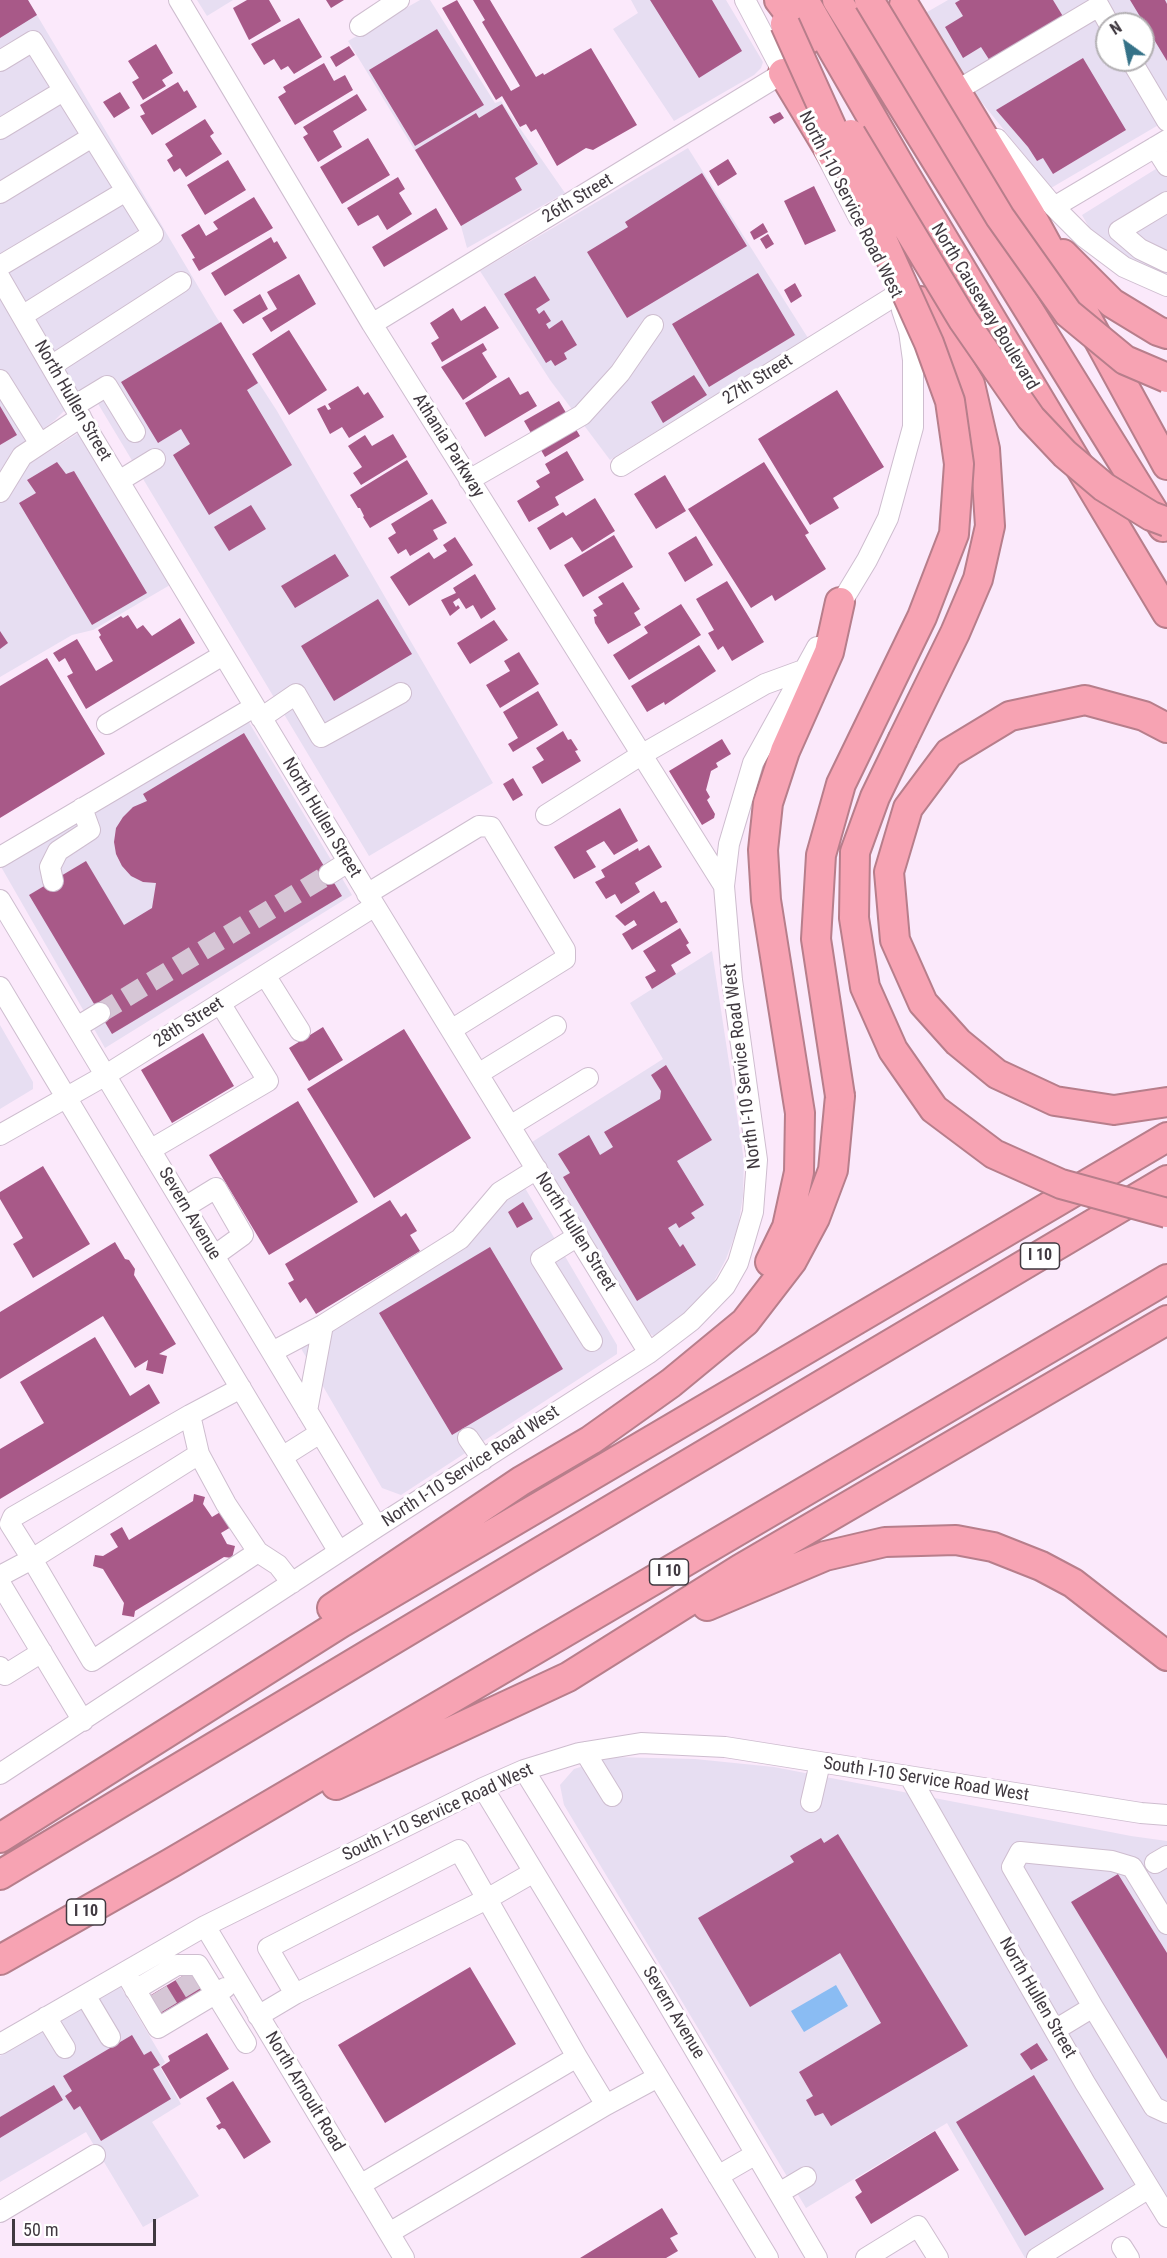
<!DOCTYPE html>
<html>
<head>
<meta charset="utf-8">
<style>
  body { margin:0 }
  #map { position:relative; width:1167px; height:2258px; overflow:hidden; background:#fbe9fb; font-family:"Roboto Condensed",sans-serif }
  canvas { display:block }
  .north { position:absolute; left:1095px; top:12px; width:60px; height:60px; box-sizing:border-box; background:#fff; border:2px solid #b3b0b3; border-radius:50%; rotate:327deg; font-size:16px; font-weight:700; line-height:24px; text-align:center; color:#403940 }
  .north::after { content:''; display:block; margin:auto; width:21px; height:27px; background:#357288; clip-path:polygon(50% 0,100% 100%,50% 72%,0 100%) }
  .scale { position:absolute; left:12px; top:2219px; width:144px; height:27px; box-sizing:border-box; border:3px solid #403940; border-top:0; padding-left:8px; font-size:18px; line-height:21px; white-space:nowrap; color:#403940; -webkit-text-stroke:4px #fff; paint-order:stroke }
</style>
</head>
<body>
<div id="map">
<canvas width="1167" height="2258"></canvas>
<div class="north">N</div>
<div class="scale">50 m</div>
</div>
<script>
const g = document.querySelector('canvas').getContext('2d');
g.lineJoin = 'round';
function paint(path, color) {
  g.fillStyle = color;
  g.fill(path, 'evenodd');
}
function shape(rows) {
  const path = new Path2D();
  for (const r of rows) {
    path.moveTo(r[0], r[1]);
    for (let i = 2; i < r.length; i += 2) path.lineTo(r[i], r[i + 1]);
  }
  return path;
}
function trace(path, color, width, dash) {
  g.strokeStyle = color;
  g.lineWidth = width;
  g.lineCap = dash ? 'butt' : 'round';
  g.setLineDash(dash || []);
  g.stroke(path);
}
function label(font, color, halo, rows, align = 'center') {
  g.font = font + ' "Roboto Condensed",sans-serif';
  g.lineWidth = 6;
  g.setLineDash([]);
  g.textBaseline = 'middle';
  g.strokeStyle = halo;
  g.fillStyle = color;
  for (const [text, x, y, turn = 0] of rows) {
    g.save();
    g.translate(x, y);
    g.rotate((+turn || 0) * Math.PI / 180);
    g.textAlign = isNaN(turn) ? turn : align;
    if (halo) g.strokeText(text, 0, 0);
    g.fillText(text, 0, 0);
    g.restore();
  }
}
paint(shape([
  [0,0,28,0,215,315,277,411,493,783,369,856,88,387,55,420,12,452,0,473],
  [197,0,233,0,207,16],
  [420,0,430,0,495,103,501,101,565,193,467,248,461,226,348,41],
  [631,0,726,0,763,62,761,68,754,75,674,121,613,29,638,13],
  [948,0,1167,0,1167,120,1051,188,958,73,922,15],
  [1107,24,1143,24,1143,60,1107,60],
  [688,148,808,338,610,460,550,380,480,271],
  [1167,162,1167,276,1132,262,1091,231,1082,215],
  [80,432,170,585,93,630,72,635,0,677,0,480,20,470],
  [247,719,352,895,105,1048,0,865],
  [712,951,744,1161,743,1196,738,1227,726,1259,711,1287,691,1310,655,1337,649,1333,532,1142,663,1059,630,1003],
  [0,1025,33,1082,33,1089,0,1109],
  [525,1188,617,1345,617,1354,401,1495,382,1488,299,1345],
  [613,1757,695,1759,774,1767,1131,1836,1167,1841,1167,2201,1154,2178,1025,2258,947,2123,806,2208,564,1805,560,1785,574,1769],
  [120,1986,165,2062,160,2067,181,2104,152,2122,199,2196,143,2227,86,2132,0,2182,0,2056]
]), '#e7def2');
paint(shape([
  [836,1985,848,2006,804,2032,791,2011]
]), '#8abcf3');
paint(shape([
  [0,0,28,0,37,15,0,38],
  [247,0,269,0,281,21,249,40,233,8],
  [326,0,344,0,331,8],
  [457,0,511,91,520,86,482,22,485,20,473,0,490,0,536,77,543,73,544,75,591,48,637,125,593,150,586,148,557,166,536,129,531,132,526,124,520,127,502,96,496,100,442,8],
  [650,0,712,0,742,51,699,78],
  [960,0,1053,0,1064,18,990,61,981,47,963,58,945,27,963,16,955,3],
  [1130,0,1165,0,1167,4,1167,61],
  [299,18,322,57,294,74,288,66,281,70,274,59,264,65,251,44],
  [437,29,484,105,415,146,369,70],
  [156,44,173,73,162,80,166,86,143,100,132,82,139,78,128,61],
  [349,46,355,55,336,67,330,57],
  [1083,58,1126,130,1053,174,1043,158,1037,161,1028,147,996,110],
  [324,63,334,81,345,75,353,90,295,125,278,97,286,92,283,87],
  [178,82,184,92,187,90,197,107,152,135,140,116,145,114,140,105],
  [120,92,130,108,114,118,103,102],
  [357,94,367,110,333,131,342,147,318,162,303,137,308,134,303,127],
  [502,104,538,164,515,178,522,190,461,226,415,150,476,113,479,118],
  [780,112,784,118,774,124,769,117],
  [205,119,214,133,210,136,222,154,186,177,180,168,174,172,167,160,173,156,165,144],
  [368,138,390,175,342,204,320,167],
  [728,159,737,174,718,186,709,171],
  [228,160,246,190,205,215,187,185],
  [702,173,747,246,627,318,587,252,628,227,625,222],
  [398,177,405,189,399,193,412,214,387,230,378,215,358,226,347,208],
  [814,186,836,231,805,245,784,201],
  [254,197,273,228,199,271,192,259,195,258,181,235,199,224,206,236,218,229,213,222],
  [436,208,448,229,384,267,372,247],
  [763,223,768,232,754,240,750,232],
  [768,234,774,244,766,249,760,239],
  [271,237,274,243,277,241,287,258,225,296,211,273],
  [758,273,795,335,709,387,672,324],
  [299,274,316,304,271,332,262,318,277,309,267,292],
  [535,276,550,300,536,309,539,314,544,310,551,321,546,324,549,329,562,320,577,345,564,353,567,359,555,366,551,360,546,363,504,294],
  [795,283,802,296,791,303,784,290],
  [260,294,268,309,243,324,233,310],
  [485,306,499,328,442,362,431,343,439,338,430,323,453,308,461,321],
  [221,322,258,383,247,390,292,465,209,515,173,455,190,444,181,429,158,443,121,382],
  [289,330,327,390,289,415,252,354],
  [483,343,487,350,482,353,497,377,463,400,441,367],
  [694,375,707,395,663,423,651,402],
  [509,377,520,395,528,391,537,406,485,437,465,403],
  [358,386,364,395,368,392,384,417,349,438,342,427,330,434,317,409,325,405,328,410,331,409,328,404],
  [837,390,884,467,833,498,839,508,810,525,758,439],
  [559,401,580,436,545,457,524,421],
  [0,406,17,435,0,445],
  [393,434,407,457,361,485,353,473,362,467,348,446,365,435,372,446],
  [567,451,584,480,555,497,559,505,529,522,517,501,540,487,536,481,550,473,545,464],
  [407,460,428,494,370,528,363,517,364,516,360,508,358,508,350,495],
  [57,462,66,474,74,471,147,593,92,625,19,503,36,493,27,480],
  [764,462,809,533,805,535,826,569,775,601,772,595,751,608,688,509],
  [665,475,686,511,656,529,634,494],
  [595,498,615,531,582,552,572,537,550,550,537,528,563,512,566,516],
  [432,499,447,523,433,530,438,539,410,556,406,549,398,554,388,538,396,533,391,524],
  [251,505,266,529,229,551,214,527],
  [614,535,633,567,583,597,564,565],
  [696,536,713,565,685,582,668,553],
  [455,537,473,565,409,606,390,577,429,552,434,559,447,551,443,545],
  [335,554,349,576,295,608,281,586],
  [475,574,496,609,481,619,473,605,466,609,459,598,453,602,456,607,458,605,460,608,450,616,441,600,456,593,453,588],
  [727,581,764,642,732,661,723,646,718,650,708,633,714,630,696,599],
  [623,582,640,609,634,613,641,625,608,644,595,623,594,617,597,616,593,610,603,604,598,597],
  [378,599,412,654,334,701,301,646],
  [681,604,701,635,629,680,613,655,648,633,644,627],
  [128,615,137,629,143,625,152,636,180,618,195,643,86,709,67,676,73,673,65,658,59,662,53,653,77,639,96,671,113,661,99,637,101,635,98,630,121,616,123,618],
  [494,620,508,640,470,664,457,643],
  [0,631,8,643,0,649],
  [699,645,716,671,665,705,664,702,647,712,631,686],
  [519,652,539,684,500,708,486,685,510,671,504,661],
  [47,658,105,754,0,818,0,686],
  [538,691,558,725,513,752,508,744,518,738,503,712],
  [563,731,568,740,571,739,578,750,575,751,581,761,542,784,532,767,544,760,536,748],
  [244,733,342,896,112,1034,29,895,86,861,124,925,152,908,156,883,143,882,131,876,122,866,116,854,114,842,116,828,123,817,133,807,147,801,143,794],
  [722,739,731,754,716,763,718,767,711,771,706,790,710,797,707,800,715,814,714,818,702,825,669,771],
  [513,778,523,795,513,801,503,784],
  [620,808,638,841,614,855,604,841,586,851,596,867,574,879,554,847],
  [649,845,662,867,635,883,640,892,621,904,615,894,606,899,595,882,605,877,601,870,638,848,639,851],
  [654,891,661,903,666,901,678,922,632,950,622,934,637,925,634,920,625,926,615,916],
  [680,928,689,943,686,945,691,953,671,965,676,974,652,989,645,977,656,971,643,951],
  [323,1027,343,1060,309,1081,289,1048],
  [404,1029,471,1138,374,1198,307,1089],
  [203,1033,234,1086,172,1123,141,1070],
  [666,1065,712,1140,677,1161,704,1205,691,1213,695,1218,679,1228,676,1223,668,1228,680,1247,683,1244,696,1265,637,1301,563,1177,570,1173,558,1154,589,1135,600,1155,613,1147,604,1132,660,1099,661,1091,651,1075],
  [298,1101,358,1202,269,1255,209,1155],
  [43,1166,90,1244,33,1278,13,1244,23,1238,0,1199,0,1192],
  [390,1200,401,1217,406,1213,417,1231,410,1235,420,1251,316,1314,306,1298,300,1303,288,1283,294,1280,285,1264],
  [523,1202,533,1219,517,1228,508,1212],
  [115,1242,125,1259,129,1260,135,1269,134,1275,176,1344,159,1354,167,1356,163,1374,146,1370,148,1360,135,1368,103,1316,0,1379,0,1312],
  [490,1247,563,1369,452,1435,379,1313],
  [95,1337,130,1396,149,1384,160,1403,0,1499,0,1449,44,1423,20,1382],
  [194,1494,205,1497,203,1504,212,1517,222,1511,231,1527,221,1533,227,1544,235,1546,232,1558,224,1557,135,1611,134,1617,122,1615,124,1603,103,1569,93,1566,95,1555,103,1556,118,1547,110,1534,122,1527,129,1540,193,1501],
  [838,1834,968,2046,831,2126,823,2113,815,2116,806,2100,813,2096,799,2072,881,2023,840,1953,750,2007,698,1918,794,1862,790,1856,821,1838,824,1843],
  [1118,1874,1167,1953,1167,2059,1071,1902],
  [470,1967,516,2044,385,2123,338,2045],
  [194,1969,205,1988,157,2016,146,1998],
  [207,2033,229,2069,180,2099,161,2067,170,2061,168,2056],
  [132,2035,144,2055,151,2051,160,2065,153,2069,171,2099,101,2141,80,2106,74,2110,65,2096,72,2091,63,2076],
  [1037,2043,1048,2060,1031,2070,1020,2054],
  [1034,2075,1104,2189,1025,2236,956,2122],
  [233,2081,271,2142,244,2159,225,2129,222,2128,219,2130,216,2126,221,2123,206,2098],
  [54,2085,63,2100,0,2138,0,2117],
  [935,2131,959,2170,871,2224,855,2197,862,2192,855,2180],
  [662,2208,678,2234,670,2238,678,2251,666,2258,580,2258]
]), '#a85988');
trace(shape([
  [100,1013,329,874],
  [184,1975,195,1993],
  [158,1991,169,2009]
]), '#d6c6d6', 20, [20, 10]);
const minor = shape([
  [179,0,372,324,724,886],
  [745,0,788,82],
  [360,26,399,0],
  [1131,60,1167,121],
  [0,61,33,41,153,234,22,316],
  [964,101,956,91,1099,6,1109,24],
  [0,129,63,91],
  [997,139,1054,207,1084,237,1124,267,1167,286],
  [1155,147,1167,166],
  [824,151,859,218],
  [0,193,92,137],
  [1167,202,1119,231,1140,249,1167,262],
  [1054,207,1167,140],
  [0,266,126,191],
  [0,278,88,430,375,906,649,1353],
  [372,324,783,73],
  [51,366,181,282],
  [0,380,40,444],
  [74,406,107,386,135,432],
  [621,466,896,295],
  [469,480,582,415,620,373,653,325],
  [119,481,155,459],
  [0,492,22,456,81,417],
  [835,613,867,560,888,518,913,427,913,360,909,331,902,310],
  [261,718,296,694,321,737,401,693],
  [107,724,223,655],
  [546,815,641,755,765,684,806,669],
  [0,857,254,707],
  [329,874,348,862],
  [53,881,50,867,58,851,90,830,82,808],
  [367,894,479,826,491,827,565,950,565,959,451,1030],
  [0,900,377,1527],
  [265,975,300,1031],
  [0,987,339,1552],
  [77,1027,100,1013],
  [478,1074,556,1026],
  [510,1126,588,1078],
  [0,1135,106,1075,375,906],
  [150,1150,268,1081,220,1003],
  [185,1207,216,1188,243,1235,214,1256],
  [578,1236,541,1259,592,1341],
  [272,1352,323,1325,460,1239,500,1192,537,1169],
  [307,1411,323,1325],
  [190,1415,13,1517,10,1524,32,1559,199,1454,226,1504,258,1552],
  [468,1438,483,1460],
  [199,1454,190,1415,241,1388],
  [282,1457,320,1433],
  [0,1576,32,1559,92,1661,258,1552,278,1565,292,1583],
  [0,1583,83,1721],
  [0,1667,5,1675,42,1652],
  [585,1752,612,1796],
  [524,1770,656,1984,817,2258],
  [0,1774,377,1527,649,1353,691,1321,725,1286,738,1263,753,1212,757,1160,732,980,724,886,729,844,753,763,817,647],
  [910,1777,1085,2083,1167,2217],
  [483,1788,768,2258],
  [811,1802,820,1763],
  [1155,1863,1167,1856],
  [1167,1924,1132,1867,1112,1861,1020,1852,1012,1867,1093,2007,1154,2107,1167,2113],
  [205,1926,404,2258],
  [129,1979,158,2028,225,1988],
  [135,1990,177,1965,198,1965,246,2043],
  [295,1994,487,1899,577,2057,360,2185],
  [85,1995,110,2037],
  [258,2016,295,1994,268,1948,459,1850,487,1899,534,1872],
  [46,2017,65,2048],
  [1055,2030,1093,2007],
  [0,2044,205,1926,483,1788,524,1770,579,1753,641,1743,725,1747,1141,1813,1167,1815],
  [606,2105,658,2077],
  [718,2176,756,2154],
  [779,2193,806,2177],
  [0,2212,95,2155],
  [389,2233,606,2105,577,2057],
  [1122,2247,1129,2258],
  [866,2258,918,2226,938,2258],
  [1037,2258,1149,2188]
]);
const highway = shape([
  [779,0,809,39],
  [804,0,904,173,1167,613],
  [837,0,1163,527],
  [904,5,1030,214,1167,465],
  [783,73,836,161],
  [1063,254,1112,303,1158,331,1167,334],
  [1167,728,1144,716,1085,700,1010,716,949,753,908,808,889,872,895,940,923,1003,958,1042,997,1074,1055,1101,1114,1110,1167,1102],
  [903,739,955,633,978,579,990,526,985,449,970,384,921,301],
  [770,1262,787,1227,799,1172,800,1113,766,900,763,850,768,803,785,751,829,652,840,602],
  [707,1606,825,1556,885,1542,956,1540,993,1547,1041,1566,1073,1583,1167,1656],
  [332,1608,521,1481,591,1440,671,1383,745,1322,792,1261,815,1218,833,1170,840,1096],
  [336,1785,568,1677,740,1569,1167,1320],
  [0,1838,341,1623,1167,1137],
  [0,1875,533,1556,1167,1180],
  [0,1960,171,1863,1167,1279]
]);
trace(minor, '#cebdcf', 22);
trace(highway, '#b77e8b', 32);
trace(minor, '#fff', 20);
trace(highway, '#f7a3b3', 28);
const highwayBridge = shape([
  [869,0,1000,217,1068,313,1125,360,1167,378],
  [785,24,929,343,950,401,959,464,954,534,922,617,841,784,821,855,816,939,840,1096],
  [851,134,963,320,1031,418,1065,454,1104,487,1151,516,1167,522],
  [903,739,875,797,855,852,854,918,865,987,893,1050,934,1109,994,1154,1061,1184,1167,1213]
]);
trace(highwayBridge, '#b77e8b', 32, []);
trace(highwayBridge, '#f7a3b3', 28);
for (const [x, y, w] of [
  [1040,1256,39],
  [669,1572,39],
  [86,1912,39]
]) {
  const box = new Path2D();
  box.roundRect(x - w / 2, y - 13, w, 26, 4.5);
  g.fillStyle = '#fff';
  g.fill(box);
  trace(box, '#403940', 1.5);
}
label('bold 16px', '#403940', null, [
  ["I 10",1040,1256],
  ["I 10",669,1572],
  ["I 10",86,1912]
]);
label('18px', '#403940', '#fff', [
  ["26th Street",578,199,-31],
  ["North I-10 Service Road West",850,205,63],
  ["North Causeway Boulevard",984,307,59],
  ["27th Street",758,380,-32],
  ["North Hullen Street",72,401,60],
  ["Athania Parkway",448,446,58],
  ["North Hullen Street",321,818,59],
  ["28th Street",189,1023,-32],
  ["North I-10 Service Road West",743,1066,-97],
  ["Severn Avenue",189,1214,59],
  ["North Hullen Street",575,1232,58],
  ["North I-10 Service Road West",471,1467,-33],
  ["South I-10 Service Road West",926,1780,9],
  ["South I-10 Service Road West",438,1813,-25],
  ["North Hullen Street",1037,1998,60],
  ["Severn Avenue",673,2013,59],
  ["North Arnoult Road",304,2092,59]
]);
</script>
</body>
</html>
